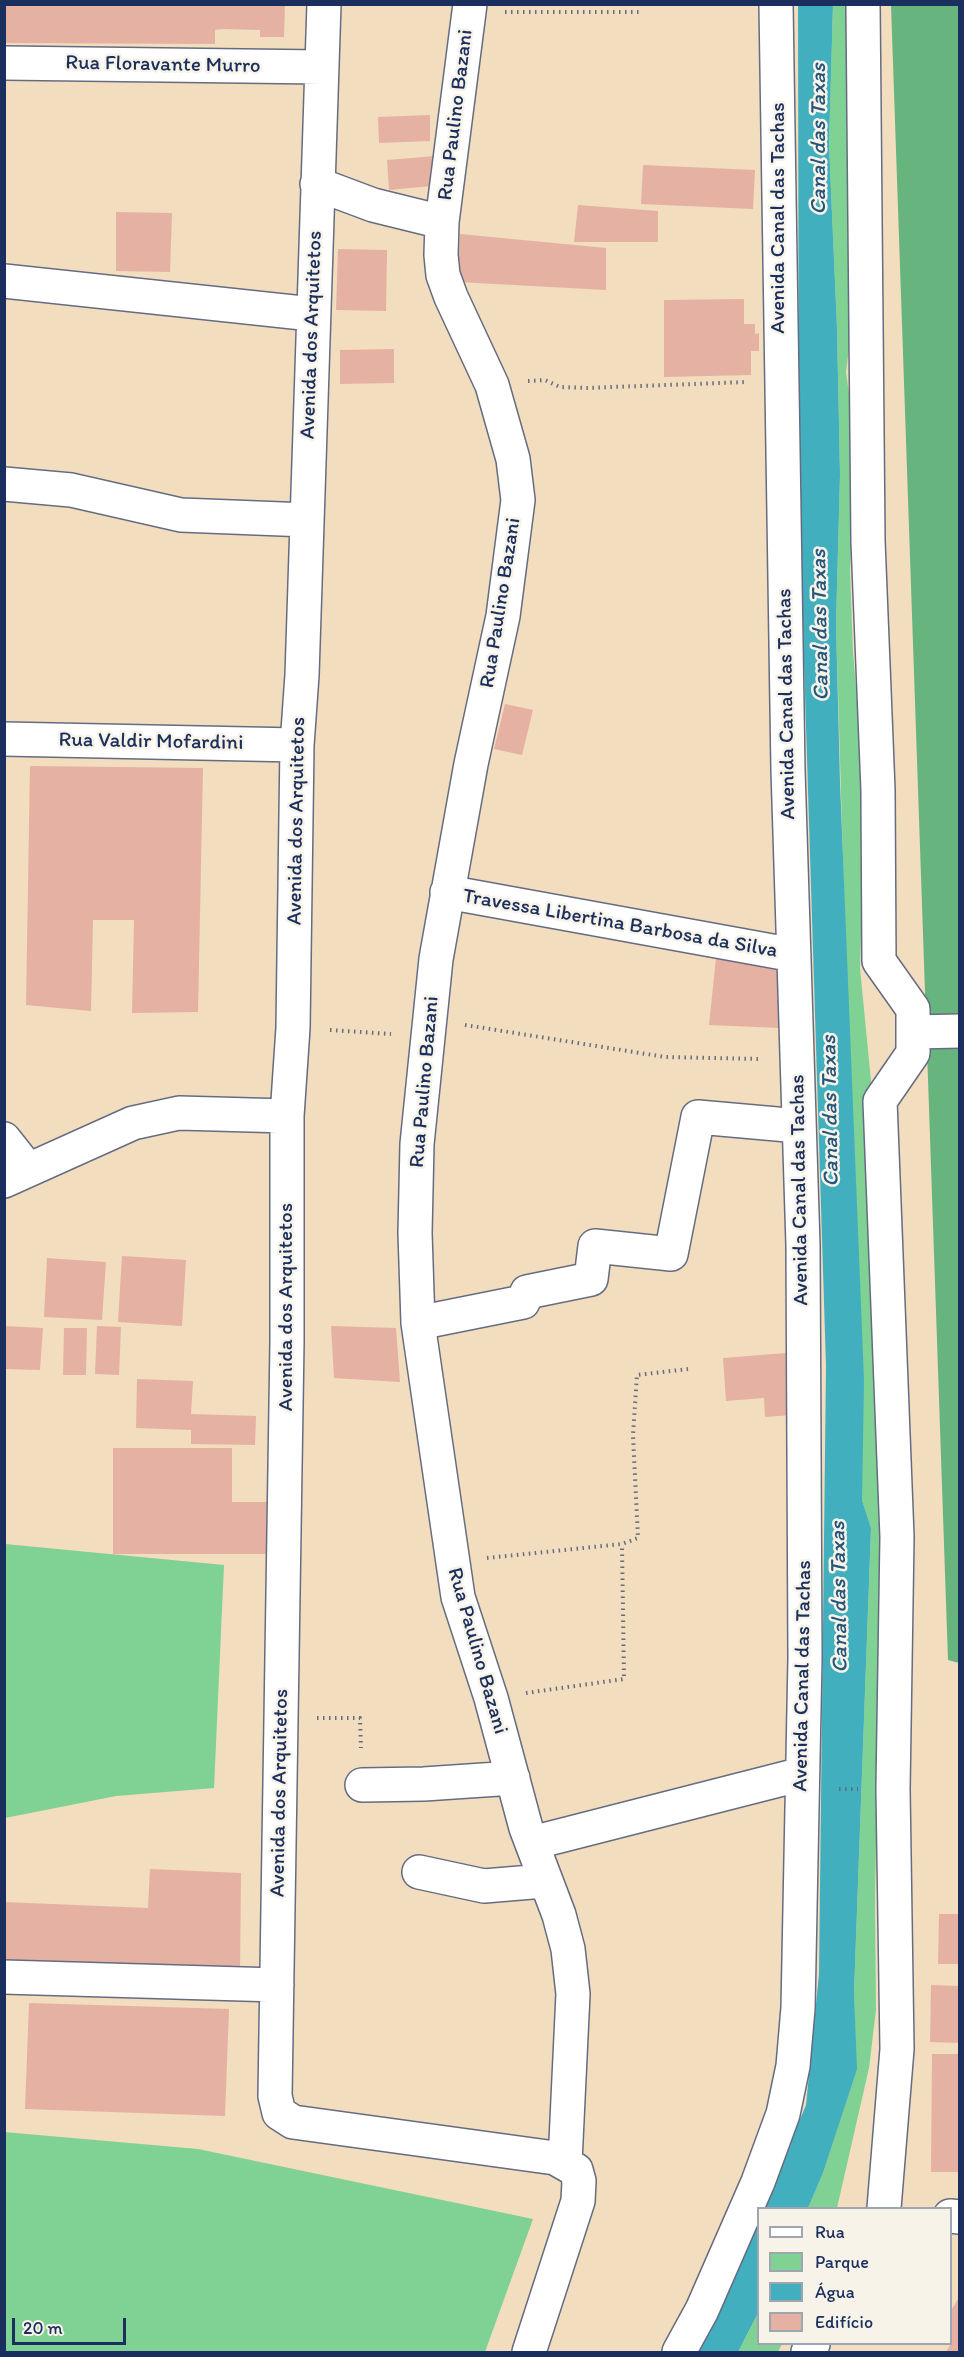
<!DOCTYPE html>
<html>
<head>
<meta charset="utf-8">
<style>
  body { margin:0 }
  #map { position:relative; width:964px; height:2357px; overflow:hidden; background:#f2ddbe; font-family:Itim,sans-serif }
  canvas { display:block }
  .frame { position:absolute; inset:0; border:6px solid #1b2f5e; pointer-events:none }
  .legend { position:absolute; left:757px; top:2207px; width:195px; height:138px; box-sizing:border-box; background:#f7f3e8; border:2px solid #9fa5b1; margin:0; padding:8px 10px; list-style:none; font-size:18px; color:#1b2f5e }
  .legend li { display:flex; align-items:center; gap:12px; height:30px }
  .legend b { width:30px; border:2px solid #9fa5b1 }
  .scale { position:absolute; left:12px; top:2318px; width:114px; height:27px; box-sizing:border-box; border:3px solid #1b2f5e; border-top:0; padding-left:8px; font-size:18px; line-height:21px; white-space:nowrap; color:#1b2f5e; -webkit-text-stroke:4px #f7f3e8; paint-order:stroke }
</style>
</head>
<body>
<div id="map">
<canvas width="964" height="2357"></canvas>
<div class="frame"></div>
<ul class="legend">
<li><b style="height:8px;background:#fff"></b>Rua</li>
<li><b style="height:16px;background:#7fd294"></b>Parque</li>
<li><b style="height:16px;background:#41afbe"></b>Água</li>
<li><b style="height:16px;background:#e5b1a3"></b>Edifício</li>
</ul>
<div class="scale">20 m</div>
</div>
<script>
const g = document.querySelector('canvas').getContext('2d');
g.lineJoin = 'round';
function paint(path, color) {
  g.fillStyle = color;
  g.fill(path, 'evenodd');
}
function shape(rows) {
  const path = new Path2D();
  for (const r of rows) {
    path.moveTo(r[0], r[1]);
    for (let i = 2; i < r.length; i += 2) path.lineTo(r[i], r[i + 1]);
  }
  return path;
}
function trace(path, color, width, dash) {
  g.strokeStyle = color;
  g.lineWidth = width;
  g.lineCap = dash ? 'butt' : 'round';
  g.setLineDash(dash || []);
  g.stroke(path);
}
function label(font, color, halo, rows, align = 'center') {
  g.font = font + ' Itim,sans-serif';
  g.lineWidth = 5;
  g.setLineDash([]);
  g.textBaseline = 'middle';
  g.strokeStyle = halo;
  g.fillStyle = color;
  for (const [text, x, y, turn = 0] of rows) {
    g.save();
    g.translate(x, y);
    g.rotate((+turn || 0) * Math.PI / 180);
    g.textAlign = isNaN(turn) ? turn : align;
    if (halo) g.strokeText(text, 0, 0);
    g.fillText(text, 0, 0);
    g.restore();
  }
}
paint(shape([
  [846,4,848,195,855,302,846,372,856,444,850,570,853,652,865,801,860,968,871,1081,884,1438,875,1896,876,2010,869,2068,837,2208,808,2208,823,2173,856,2069,854,1992,871,1528,862,1500,836,624,840,475,837,328,829,145,833,5],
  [5,1544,224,1565,214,1788,116,1796,5,1818],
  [4,2132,198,2149,533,2219,485,2352,5,2352],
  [758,2313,758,2344,782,2344,778,2352,738,2352]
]), '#7fd294');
paint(shape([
  [891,5,960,5,959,1663,948,1660]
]), '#67b47e');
paint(shape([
  [833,4,829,145,837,328,840,475,836,624,840,782,864,1380,862,1500,871,1528,854,1992,857,2069,823,2173,808,2208,763,2208,806,2105,819,1974,826,1366,799,502,798,5],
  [758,2219,758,2313,738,2352,697,2352]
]), '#41afbe');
paint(shape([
  [4,4,285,4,284,37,260,37,260,30,222,29,215,30,215,44,4,43],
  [430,115,430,141,379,143,378,117],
  [435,156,436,170,430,170,431,186,389,190,387,160],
  [643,165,755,170,753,209,641,204],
  [578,205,658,211,658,242,574,242],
  [116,212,172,213,170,272,116,271],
  [460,234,606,248,606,290,458,282],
  [338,249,387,250,386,311,336,310],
  [744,299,744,324,755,324,755,334,759,333,759,351,751,351,751,375,664,377,664,300],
  [394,349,394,383,340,384,340,350],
  [505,704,533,710,522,755,494,749],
  [30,766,203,768,198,1012,132,1013,134,920,93,920,91,1011,26,1005],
  [716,958,777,970,780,1028,709,1025],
  [122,1256,186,1260,182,1326,118,1322],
  [47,1258,106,1262,102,1320,44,1317],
  [4,1326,43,1328,40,1370,4,1369],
  [97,1326,121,1327,119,1375,95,1374],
  [331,1326,396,1328,400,1382,334,1378],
  [64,1328,87,1328,86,1375,63,1375],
  [786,1353,792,1415,765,1417,764,1398,726,1401,723,1358],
  [137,1379,193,1381,191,1414,256,1416,255,1445,191,1444,191,1430,136,1428],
  [113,1448,232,1448,232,1502,272,1502,271,1554,113,1554],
  [150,1869,241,1873,240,1971,4,1965,4,1902,148,1908],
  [939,1914,960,1914,960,1964,938,1964],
  [931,1985,960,1986,960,2043,930,2042],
  [29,2003,229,2009,225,2116,25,2109],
  [932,2054,960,2054,960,2172,931,2172],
  [960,2296,960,2352,946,2352,950,2345,946,2344,950,2344,950,2312]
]), '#e5b1a3');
const street = shape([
  [324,4,302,675,297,745,293,1028,287,1116,287,1342,275,2096,279,2113,293,2122,555,2158,576,2170,579,2181,578,2201,529,2352],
  [470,4,442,222,441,255,443,275,451,297,492,385,513,459,518,500,503,616,471,764,436,959,417,1144,415,1233,418,1323,458,1597,491,1698,526,1828,559,1915,568,1949,573,1994,565,2162],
  [863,4,868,541,878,790,879,961,913,1009,913,1053,880,1101,897,1537,893,1789,897,2049,884,2208],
  [4,63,322,67],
  [317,184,373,205,442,222],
  [4,281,312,314],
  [4,484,71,490,181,515,307,520],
  [4,739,297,745],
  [447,892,794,955],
  [913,1032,960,1031],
  [4,1139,27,1168],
  [4,1181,133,1123,179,1113,287,1116],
  [418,1323,523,1302,527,1292,591,1279,595,1246,671,1254,698,1117,799,1126],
  [362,1785,424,1784,513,1778],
  [532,1843,802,1774],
  [419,1872,484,1886,544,1881],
  [4,1977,277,1985],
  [950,2216,960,2217],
  [679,2352,702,2310,758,2182,783,2114,793,2066,798,2008,805,1658,803,1245,788,770,776,4],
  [808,2352,813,2344]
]);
trace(street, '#666c80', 36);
trace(shape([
  [505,12,641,12],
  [528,381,545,380,560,387,586,388,747,382],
  [465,1025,665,1057,761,1059],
  [330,1030,391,1034],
  [487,1558,622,1544,638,1538,633,1435,637,1375,688,1369],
  [526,1693,624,1679,622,1544],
  [317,1718,360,1718,361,1748],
  [839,1789,858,1789]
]), '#666c80', 4, [1.5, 4.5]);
trace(street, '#fff', 33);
label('21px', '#1b2f5e', '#f7f3e8', [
  ["Rua Floravante Murro",163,65,1],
  ["Rua Paulino Bazani",456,115,-83],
  ["Avenida Canal das Tachas",779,218,-90],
  ["Avenida dos Arquitetos",312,335,-88],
  ["Rua Paulino Bazani",501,603,-81],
  ["Avenida Canal das Tachas",787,704,-91],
  ["Rua Valdir Mofardini",151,742,1],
  ["Avenida dos Arquitetos",297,821,-89],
  ["Travessa Libertina Barbosa da Silva",620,924,10],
  ["Rua Paulino Bazani",425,1082,-85],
  ["Avenida Canal das Tachas",800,1190,-91],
  ["Avenida dos Arquitetos",287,1307,-90],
  ["Rua Paulino Bazani",477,1651,74],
  ["Avenida Canal das Tachas",803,1676,-89],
  ["Avenida dos Arquitetos",280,1793,-89]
]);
label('italic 22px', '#26557b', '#f7f3e8', [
  ["Canal das Taxas",819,139,-90],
  ["Canal das Taxas",821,625,-91],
  ["Canal das Taxas",831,1111,-91],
  ["Canal das Taxas",840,1597,-91]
]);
</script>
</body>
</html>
